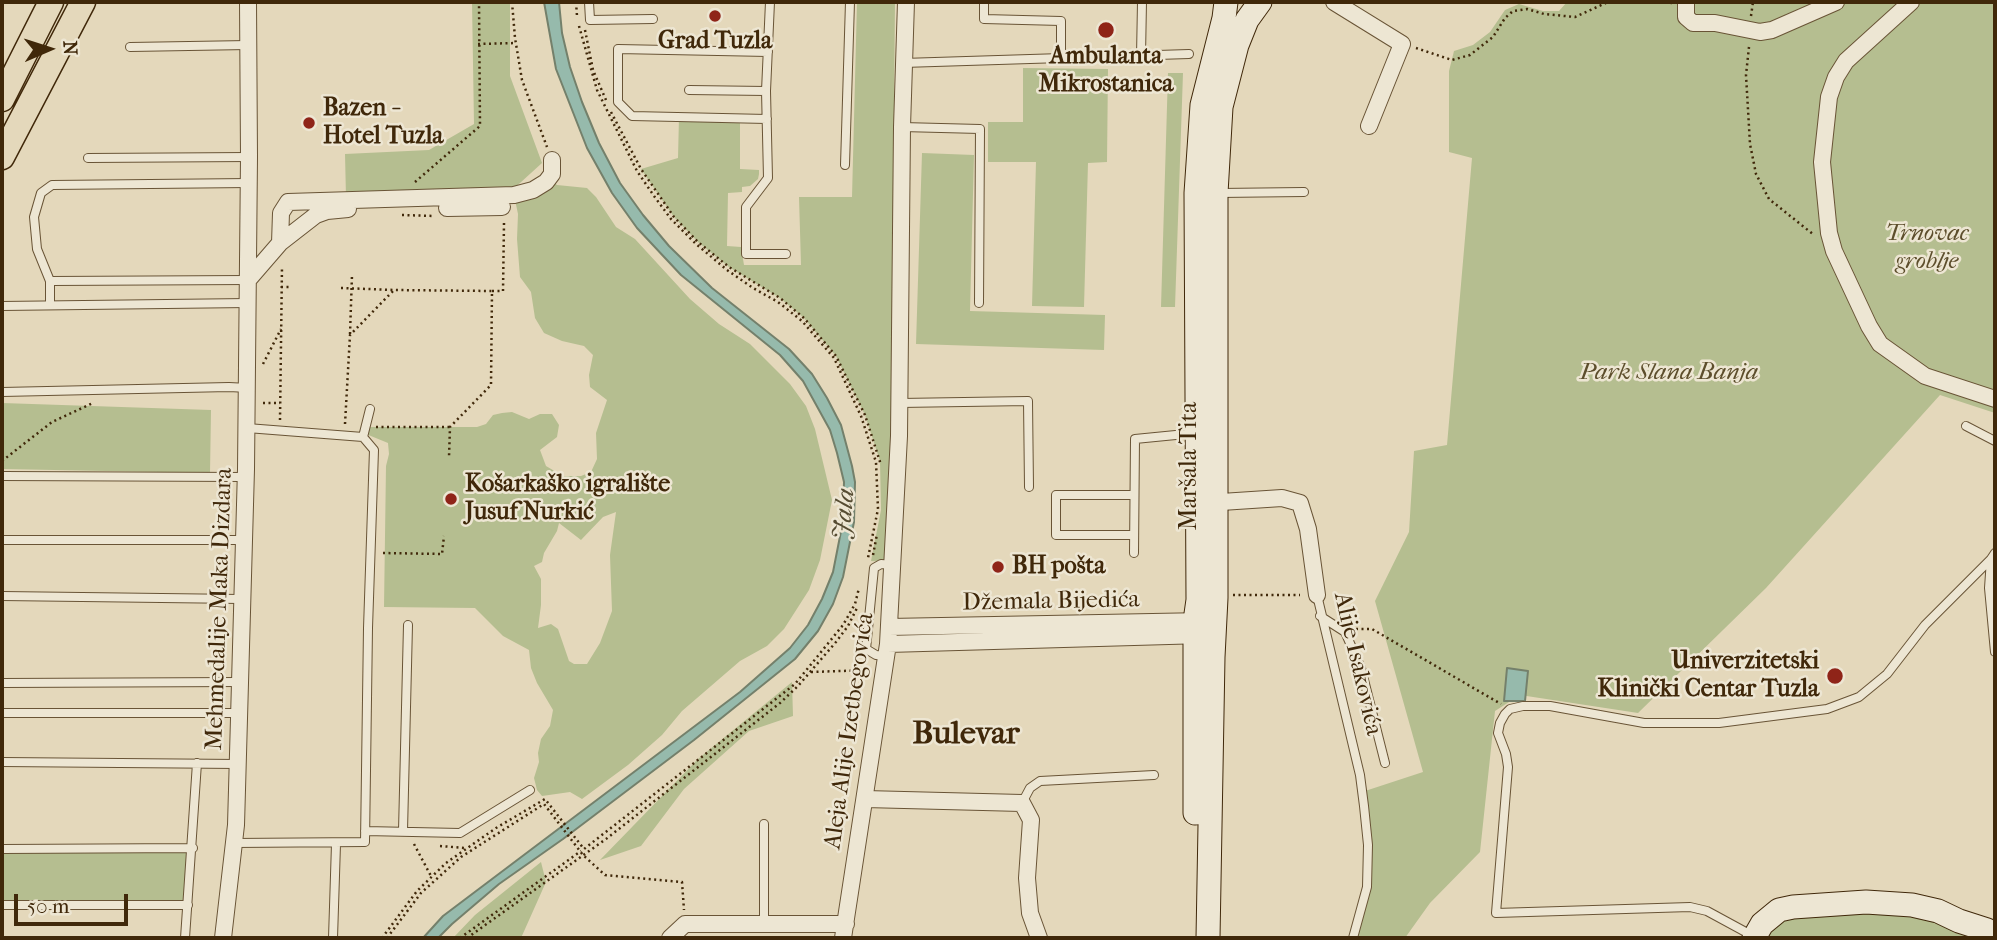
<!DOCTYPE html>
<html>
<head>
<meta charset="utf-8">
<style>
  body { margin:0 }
  #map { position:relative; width:1997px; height:940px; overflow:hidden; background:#e4d8bb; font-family:"IM FELL French Canon",serif }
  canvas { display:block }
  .frame { position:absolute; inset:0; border:4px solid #40280a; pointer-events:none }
  .north { position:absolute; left:14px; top:14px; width:70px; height:70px; -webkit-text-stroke:5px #ede6d3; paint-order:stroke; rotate:87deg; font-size:19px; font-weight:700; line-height:28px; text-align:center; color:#40280a }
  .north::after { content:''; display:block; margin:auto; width:24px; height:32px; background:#40280a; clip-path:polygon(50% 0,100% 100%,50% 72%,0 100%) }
  .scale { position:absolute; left:14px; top:894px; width:114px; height:32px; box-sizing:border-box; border:4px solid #40280a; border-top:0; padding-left:9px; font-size:21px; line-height:24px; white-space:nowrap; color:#40280a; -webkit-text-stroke:5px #ede6d3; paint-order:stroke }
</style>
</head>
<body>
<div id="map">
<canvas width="1997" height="940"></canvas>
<div class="frame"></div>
<div class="north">N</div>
<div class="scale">50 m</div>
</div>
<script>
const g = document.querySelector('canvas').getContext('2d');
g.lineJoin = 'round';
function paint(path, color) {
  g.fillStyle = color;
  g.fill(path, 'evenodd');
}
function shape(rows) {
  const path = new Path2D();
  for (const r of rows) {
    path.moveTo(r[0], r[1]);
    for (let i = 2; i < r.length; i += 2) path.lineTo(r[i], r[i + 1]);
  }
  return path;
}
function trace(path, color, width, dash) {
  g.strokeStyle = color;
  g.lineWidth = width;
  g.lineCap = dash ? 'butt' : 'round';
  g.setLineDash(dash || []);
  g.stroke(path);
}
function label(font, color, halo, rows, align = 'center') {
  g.font = font + ' "IM FELL French Canon",serif';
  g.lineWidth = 5;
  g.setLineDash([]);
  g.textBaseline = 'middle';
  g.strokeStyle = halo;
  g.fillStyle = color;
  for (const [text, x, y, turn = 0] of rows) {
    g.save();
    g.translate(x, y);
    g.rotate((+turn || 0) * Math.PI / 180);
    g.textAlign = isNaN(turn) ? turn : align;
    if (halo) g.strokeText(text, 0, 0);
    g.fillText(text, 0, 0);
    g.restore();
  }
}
paint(shape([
  [472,2,510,2,510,76,542,163,509,193,346,197,345,154,429,150,474,124],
  [857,2,895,2,891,426,886,562,871,561,881,510,880,461,865,415,836,356,804,318,780,298,729,267,698,242,674,217,641,169,678,158,679,117,740,119,740,169,759,170,759,174,758,179,750,186,742,187,742,192,728,193,727,246,741,247,744,265,801,265,799,197,852,197],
  [1567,2,1995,2,1995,413,1940,395,1766,588,1638,713,1520,695,1495,711,1480,852,1430,903,1405,938,1353,938,1367,886,1362,792,1423,772,1375,601,1409,532,1414,451,1447,445,1472,158,1449,152,1449,71,1454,51,1473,45,1490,32,1505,10,1519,4,1543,11,1559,11],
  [1023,68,1108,69,1107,162,1088,163,1084,307,1032,306,1036,162,988,162,988,122,1023,122],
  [1168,73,1183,73,1175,307,1161,307],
  [922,153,974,155,970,311,1105,315,1104,350,916,344],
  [549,178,557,185,587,188,596,197,616,227,635,239,690,299,719,324,750,344,790,384,806,406,815,429,832,500,820,560,809,590,784,629,767,646,740,661,682,711,662,735,628,765,582,799,570,792,542,796,537,790,534,778,539,762,538,753,541,739,550,726,553,710,537,683,531,668,529,650,503,636,475,608,384,607,386,466,389,454,388,443,366,434,363,427,477,427,486,424,493,415,502,413,512,412,529,419,540,414,552,414,559,425,557,437,540,450,546,466,563,476,581,476,591,472,597,459,596,433,607,400,590,387,589,375,593,355,584,346,562,341,544,333,535,318,531,292,520,277,517,239,518,214,514,195],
  [616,512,610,555,612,611,600,643,587,664,574,664,569,661,558,629,551,624,538,628,541,605,541,579,534,566,542,562,544,553,557,531,559,523,581,540,603,517],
  [2,403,211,410,210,473,2,469],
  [792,682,793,716,749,731,684,789,641,846,600,860,698,759],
  [193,848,188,905,2,905,2,849],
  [541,862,546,882,521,938,453,938,475,915],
  [1866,902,1995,938,1754,938,1762,924]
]), '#b5be90');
const water = shape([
  [544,2,559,2,562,33,570,67,582,102,599,143,620,183,643,215,669,246,712,288,789,349,812,374,827,398,841,425,852,466,855,482,854,522,843,577,833,604,818,631,795,659,694,740,563,839,499,884,452,924,438,938,423,938,443,916,740,692,790,648,808,625,822,599,833,572,843,521,844,482,837,453,830,430,803,381,780,355,681,275,637,228,612,193,587,148,556,69,544,2],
  [1507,668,1528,671,1525,701,1504,701,1507,668]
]);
paint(water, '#96baac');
trace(water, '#74806b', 2);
const lane = shape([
  [589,2,590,20,653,19],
  [984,2,984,19,1061,21,1061,58],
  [130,47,248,45],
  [1141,56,1142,2],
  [903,63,1189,54],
  [689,90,766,91,770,2],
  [766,91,768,178,746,207,746,254,786,254],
  [767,119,632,116,618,102,618,49,768,52],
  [902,127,980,129,979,303],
  [88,158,249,157],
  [845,165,850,2],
  [1219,193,1304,192],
  [50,281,248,280],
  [50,304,50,281,37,249,34,217,41,193,52,185,249,183],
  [2,306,248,303],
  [2,392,229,387,248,388],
  [900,403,1028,401,1029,487],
  [1966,426,1995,441],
  [363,437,370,409],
  [2,476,245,477],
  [1134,495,1056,495,1056,535,1134,535],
  [2,540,244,540],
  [1134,553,1135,439,1196,433],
  [1995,553,1991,559,1989,588,1995,652],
  [1317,595,1360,775,1364,806,1368,845,1367,887,1353,938],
  [2,596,241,599],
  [1320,616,1345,632,1361,668,1385,763],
  [886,656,876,655,866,649,874,568,881,564,893,565],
  [2,683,239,682],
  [2,713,239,713],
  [2,762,238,764],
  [1022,803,1030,788,1040,781,1154,775],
  [365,831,460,833,530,790],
  [403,831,408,625],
  [234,843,365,842,368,628,374,450,363,437,247,428],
  [2,849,193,848],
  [2,905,188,905],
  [764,925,764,824],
  [1753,936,1707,911,1690,907,1496,913,1508,767,1506,754,1498,733,1500,723,1505,714,1510,709,1523,706,1550,706,1644,723,1719,723,1827,709,1859,697,1887,674,1925,625,1991,559],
  [185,938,197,763],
  [333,938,336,844]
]);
const street = shape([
  [1334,2,1402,44,1369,126],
  [1686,2,1686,17,1693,23,1715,23,1760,32,1772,30,1836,2],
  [1911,2,1846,61,1836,77,1829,97,1822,162,1829,233,1834,251,1869,326,1880,344,1925,376,1995,399],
  [447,208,502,207],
  [280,243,281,213,288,202,514,195,533,190,546,182,552,174,552,160],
  [248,280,280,243,316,215,327,211,348,209],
  [1206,503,1282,498,1300,503,1308,529,1317,595],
  [889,627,1205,621],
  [888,644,1204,635],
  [865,799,1022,803,1031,820,1027,878,1030,913,1039,938],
  [223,938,236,825,246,469,249,157,248,2],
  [670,938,685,924,846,924],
  [843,938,888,644,899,436,902,127,906,2]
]);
const secondary = shape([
  [1195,813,1195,621,1198,600,1196,193,1202,105,1224,18,1226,2],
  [1208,938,1213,657,1216,598,1216,193,1221,107,1237,45,1247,20,1260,2],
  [1754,938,1762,924,1779,910,1793,907,1866,902,1912,905,1938,911,1959,921,1987,930,1995,937]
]);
const primary = shape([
  [2,99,51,2],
  [2,157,83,2]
]);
trace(lane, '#695436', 10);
trace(street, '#695436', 18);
trace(secondary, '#40280a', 25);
trace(primary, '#40280a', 27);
trace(shape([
  [512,2,515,38,522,80,547,147],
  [576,2,577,16],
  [1659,2,1672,3],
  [1751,16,1753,2],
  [579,26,597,90,637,171,654,196,671,219,696,244,727,270,753,288,778,302,802,321,834,358,861,416,876,462,878,509,868,558],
  [585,30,593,70,606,100],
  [478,44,516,43],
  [1749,47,1746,75,1750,144,1756,174,1769,199,1814,235],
  [1416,48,1452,60,1470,55,1493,37,1505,18,1513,11,1527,9,1544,14,1575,17,1608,2],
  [611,112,641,169,674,217,698,242,729,267,780,298,804,318,836,356,865,415,881,465],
  [415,182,480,126,479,2],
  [402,215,434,216],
  [281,287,289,287],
  [341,288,394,290],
  [492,291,503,291,504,223],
  [350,334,352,275],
  [263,364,281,329],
  [263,403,280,403],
  [280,420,282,266],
  [345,424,350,335,394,290,492,291,491,385,450,427,449,457],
  [376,427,450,427],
  [2,461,52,422,93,403],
  [383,553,442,554,444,536],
  [873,555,877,534],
  [1233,595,1300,595],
  [1356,629,1372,629,1501,704],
  [811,672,870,670],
  [414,844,432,878],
  [440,846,465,848],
  [382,938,417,891,446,863,496,828,545,799,584,849,795,684,843,625,855,604,859,588],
  [387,938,421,893,461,857,544,804,583,855,605,875,682,882,684,910],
  [460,938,581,851],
  [467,938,606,839,780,703,798,686,836,642,848,626,857,608]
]), '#40280a', 2.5, [2, 3.5]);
trace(lane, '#ede6d3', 8);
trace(street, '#ede6d3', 16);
trace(secondary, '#ede6d3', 23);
trace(primary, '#e4d8bb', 24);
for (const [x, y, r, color] of [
  [715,16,7,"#8f2418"],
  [1106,30,9,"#8f2418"],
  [309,123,7,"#8f2418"],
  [451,499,7,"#8f2418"],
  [998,567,7,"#8f2418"],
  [1835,676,9,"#8f2418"]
]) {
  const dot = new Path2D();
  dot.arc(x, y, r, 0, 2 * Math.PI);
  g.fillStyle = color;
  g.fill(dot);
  trace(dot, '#ede6d3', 2.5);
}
label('bold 24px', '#40280a', '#ede6d3', [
  ["Grad Tuzla",715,42,"center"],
  ["Ambulanta",1106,57,"center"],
  ["Mikrostanica",1106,85,"center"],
  ["Bazen -",323,109],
  ["Hotel Tuzla",323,137],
  ["Košarkaško igralište",465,485],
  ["Jusuf Nurkić",465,513],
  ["BH pošta",1012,567],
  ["Univerzitetski",1819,662,"right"],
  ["Klinički Centar Tuzla",1819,690,"right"]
], 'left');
label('italic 24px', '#5d4e2c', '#ede6d3', [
  ["Trnovac",1927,234],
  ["groblje",1927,262],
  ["Park Slana Banja",1669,373]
]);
label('24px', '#40280a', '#ede6d3', [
  ["Maršala Tita",1190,466,-90],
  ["Džemala Bijedića",1051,602,-1],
  ["Mehmedalije Maka Dizdara",220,609,-88],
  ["Alije Isakovića",1357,664,77],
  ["Aleja Alije Izetbegovića",850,731,-82]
]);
label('italic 26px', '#564c32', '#ede6d3', [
  ["Jala",845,514,-85]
]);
label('bold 32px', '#40280a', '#ede6d3', [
  ["Bulevar",966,735]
]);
</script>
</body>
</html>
